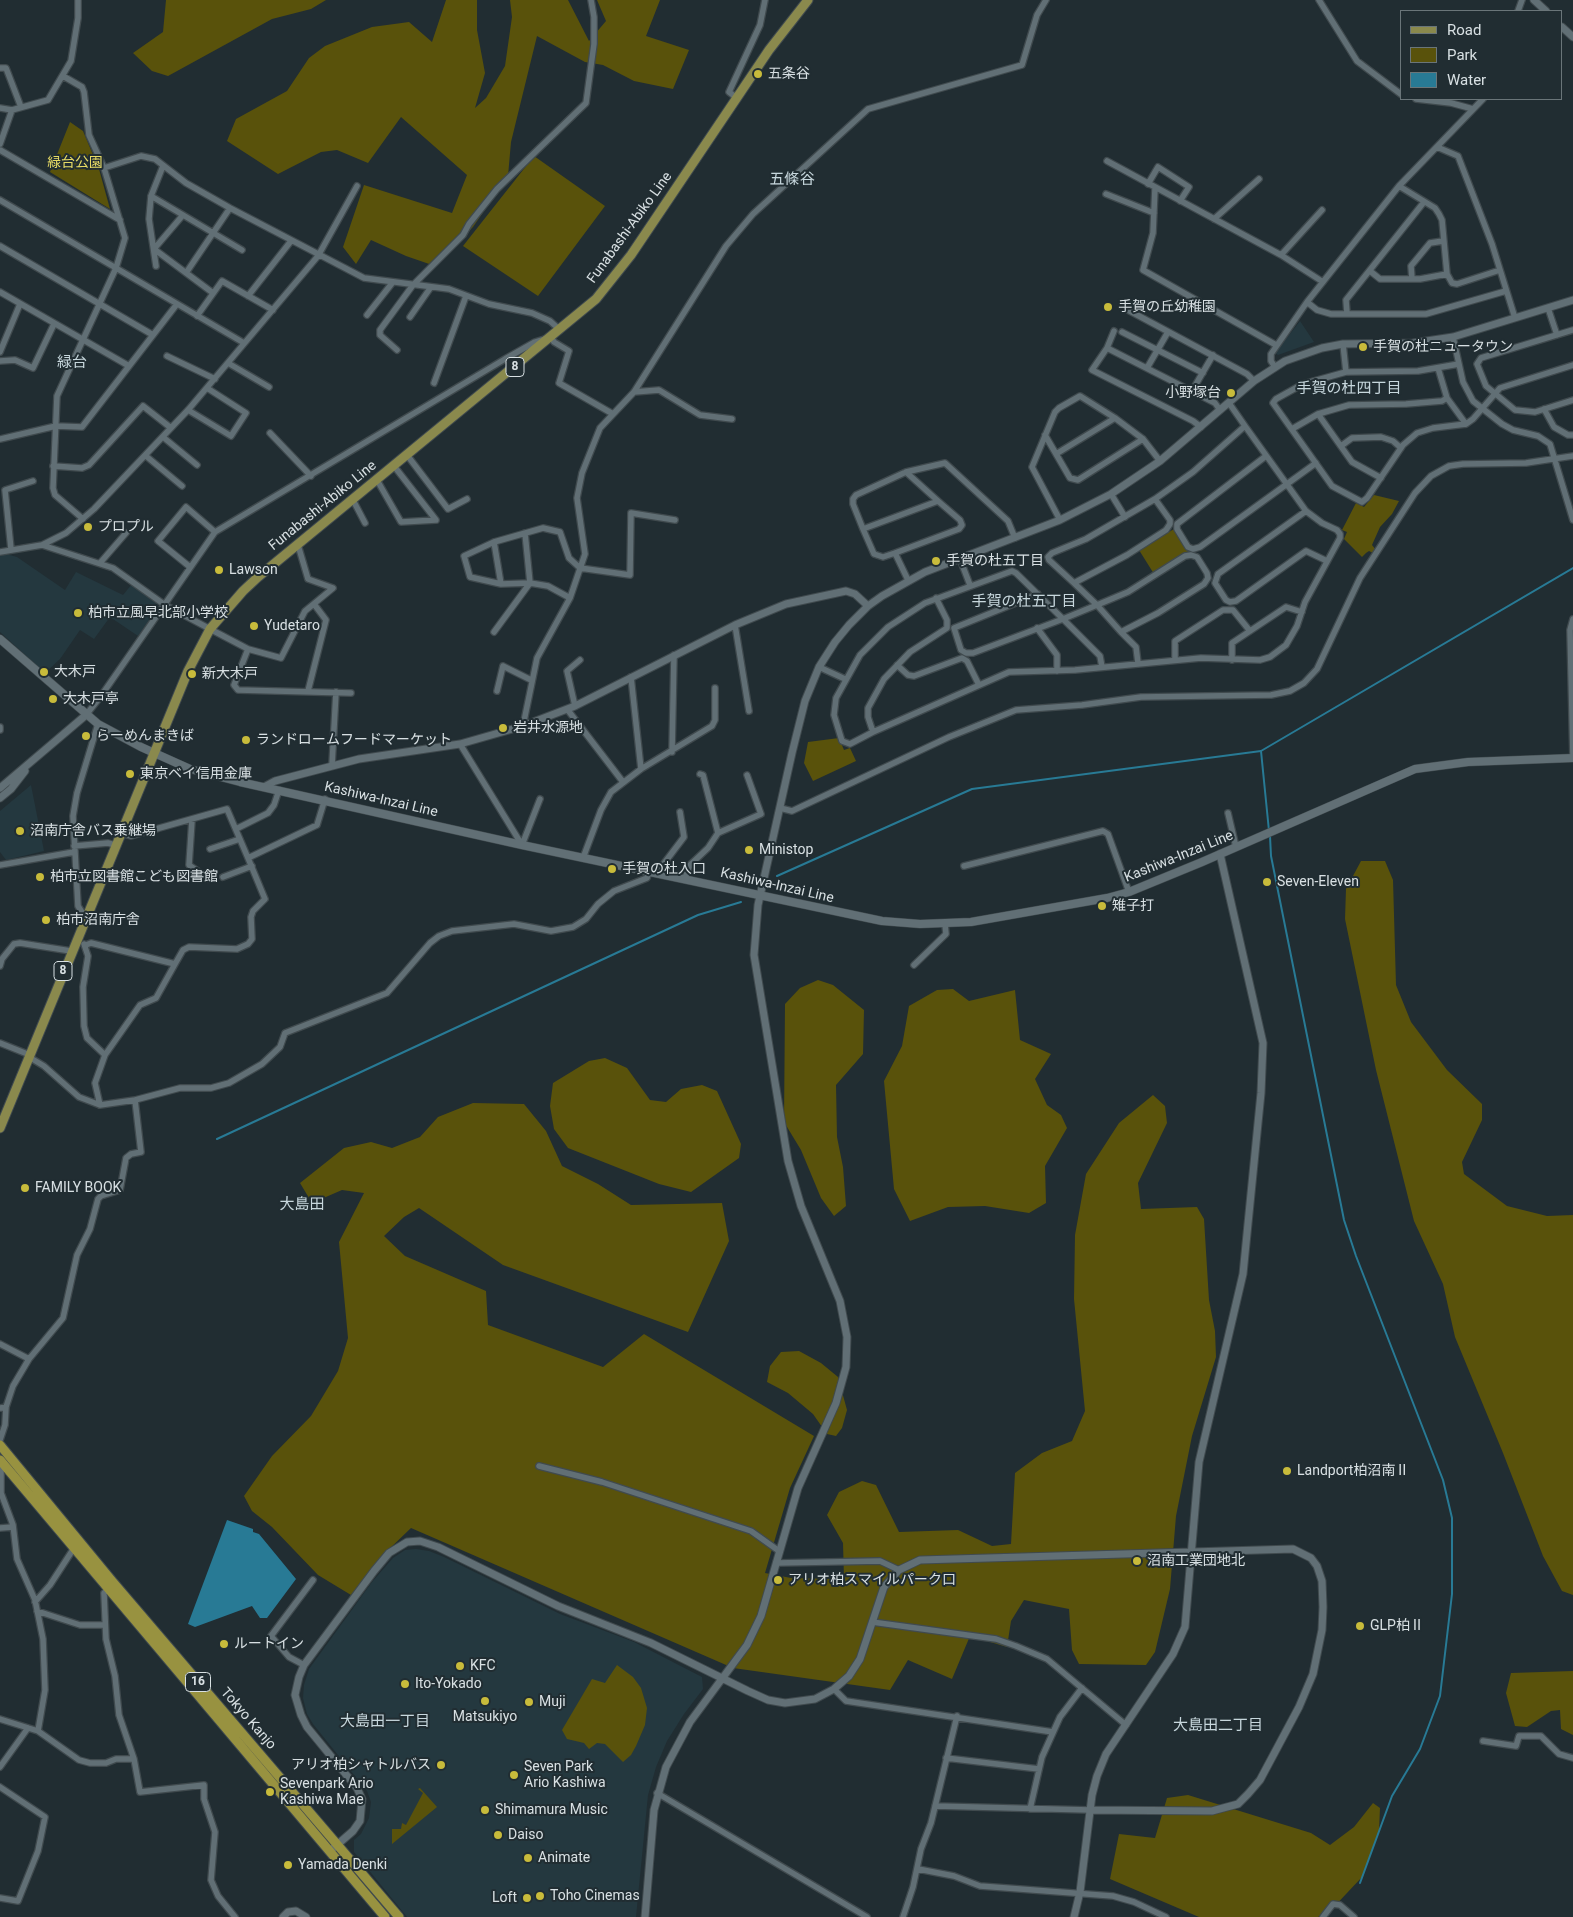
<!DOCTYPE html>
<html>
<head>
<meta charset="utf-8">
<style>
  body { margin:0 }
  #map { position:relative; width:1573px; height:1917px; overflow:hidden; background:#212d32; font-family:Roboto,sans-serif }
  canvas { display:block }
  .legend { position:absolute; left:1400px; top:10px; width:162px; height:90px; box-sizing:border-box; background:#212d32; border:1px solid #6a7579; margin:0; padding:6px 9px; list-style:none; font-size:15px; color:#d8e0e3 }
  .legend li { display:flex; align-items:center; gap:10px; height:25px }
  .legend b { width:25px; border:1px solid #6a7579 }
</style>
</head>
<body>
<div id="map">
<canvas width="1573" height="1917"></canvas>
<ul class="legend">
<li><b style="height:6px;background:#8a894d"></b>Road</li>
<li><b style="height:14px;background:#59520b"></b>Park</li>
<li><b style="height:14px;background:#287a95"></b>Water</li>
</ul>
</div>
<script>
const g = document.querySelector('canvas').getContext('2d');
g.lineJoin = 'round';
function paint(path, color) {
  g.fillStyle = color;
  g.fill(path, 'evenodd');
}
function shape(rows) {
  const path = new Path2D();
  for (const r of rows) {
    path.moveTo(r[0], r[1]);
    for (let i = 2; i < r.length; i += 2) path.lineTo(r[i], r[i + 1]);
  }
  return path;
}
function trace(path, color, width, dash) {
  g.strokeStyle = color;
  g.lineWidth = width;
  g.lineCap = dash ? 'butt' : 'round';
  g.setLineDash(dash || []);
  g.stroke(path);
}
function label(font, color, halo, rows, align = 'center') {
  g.font = font + ' Roboto,"Noto Sans JP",sans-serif';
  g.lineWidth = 4;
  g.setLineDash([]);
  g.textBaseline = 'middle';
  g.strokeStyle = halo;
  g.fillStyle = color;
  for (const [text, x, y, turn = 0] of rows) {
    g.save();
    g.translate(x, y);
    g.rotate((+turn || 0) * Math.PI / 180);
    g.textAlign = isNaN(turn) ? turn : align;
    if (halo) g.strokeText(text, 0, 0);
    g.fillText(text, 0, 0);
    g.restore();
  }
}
paint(shape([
  [1300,321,1314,342,1278,355,1275,353],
  [6,554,17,557,65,590,76,572,123,595,132,584,158,605,158,608,138,636,110,617,94,639,80,630,60,659,45,673,0,632,0,556],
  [31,785,44,851,6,860,0,852,0,811],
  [416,1549,429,1551,444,1557,560,1614,634,1642,702,1677,703,1689,684,1714,667,1741,656,1767,648,1795,636,1917,407,1917,354,1852,354,1840,361,1834,369,1818,371,1802,367,1791,313,1724,307,1714,303,1698,304,1685,309,1669,372,1582,393,1558,405,1550]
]), '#24383f');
paint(shape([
  [166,0,326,0,311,9,272,19,168,76,152,71,133,53,163,32],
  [446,0,477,0,477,30,485,73,475,108,486,98,505,66,512,17,510,0,568,0,589,41,606,21,597,0,660,0,646,36,689,50,673,89,634,81,603,65,585,62,537,36,511,142,508,176,473,227,435,266,406,256,371,240,356,264,343,247,364,185,452,213,467,175,401,117,368,163,337,150,321,152,278,174,227,141,236,119,287,91,309,58,325,46,372,27,409,22,432,42],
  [70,122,83,131,99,169,110,209,50,172],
  [534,156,605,206,538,296,463,246],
  [1374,495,1399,501,1392,514,1380,527,1372,545,1376,550,1373,553,1369,551,1366,553,1362,557,1344,539,1347,532,1342,530,1356,503,1364,507],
  [1174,529,1189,551,1154,574,1139,550],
  [839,738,844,750,850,748,856,761,813,781,804,763,808,742],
  [1361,861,1385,861,1393,880,1396,985,1411,1022,1447,1070,1482,1104,1482,1120,1462,1162,1464,1174,1507,1206,1547,1216,1573,1215,1573,1595,1562,1591,1543,1556,1503,1453,1455,1337,1443,1284,1414,1221,1376,1070,1345,919,1346,889],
  [818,980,833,985,864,1010,863,1054,836,1085,837,1137,843,1167,846,1206,834,1216,821,1198,801,1150,784,1122,785,1004,800,988],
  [953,989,969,1001,1015,990,1020,1040,1051,1054,1035,1079,1047,1105,1061,1115,1067,1128,1045,1166,1046,1203,1029,1213,985,1206,948,1207,910,1221,894,1189,884,1081,902,1046,909,1006,937,990],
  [605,1058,627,1068,650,1100,666,1102,681,1089,702,1085,717,1091,741,1144,739,1158,691,1192,659,1184,568,1148,554,1129,550,1106,553,1083,589,1061],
  [1153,1095,1165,1106,1167,1123,1138,1183,1141,1209,1197,1207,1204,1219,1209,1300,1215,1331,1216,1357,1192,1436,1176,1516,1170,1589,1155,1652,1146,1665,1079,1664,1072,1650,1069,1609,1024,1600,1011,1621,1007,1647,970,1636,952,1679,908,1660,890,1690,733,1668,411,1528,383,1555,351,1595,318,1575,272,1527,252,1511,244,1496,272,1456,311,1416,338,1371,348,1338,339,1242,364,1193,342,1190,312,1203,300,1183,344,1148,371,1142,392,1148,420,1137,438,1117,473,1103,524,1104,546,1131,562,1166,598,1184,631,1205,722,1203,729,1241,688,1332,503,1265,419,1208,404,1217,384,1236,405,1256,486,1291,488,1325,603,1367,644,1334,814,1436,790,1488,765,1573,791,1578,844,1579,843,1543,827,1515,839,1492,862,1481,876,1485,899,1532,958,1530,992,1546,1011,1544,1015,1473,1042,1453,1072,1441,1085,1411,1074,1299,1075,1235,1086,1174,1119,1123],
  [799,1351,821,1363,838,1377,847,1410,842,1428,836,1436,827,1434,813,1414,788,1393,767,1382,770,1366,781,1352],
  [617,1665,633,1677,641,1688,647,1708,645,1725,636,1746,631,1755,623,1762,605,1744,597,1743,589,1749,584,1743,567,1739,562,1730,592,1679,605,1683],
  [1573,1671,1573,1735,1561,1729,1560,1710,1551,1711,1527,1727,1515,1726,1506,1693,1511,1673],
  [420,1788,437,1807,392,1844,392,1829,401,1829,402,1823,406,1825,423,1793,418,1789],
  [1188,1795,1311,1833,1330,1845,1354,1827,1373,1803,1380,1808,1379,1831,1363,1876,1331,1910,1318,1917,1199,1917,1110,1879,1119,1834,1155,1838,1167,1798]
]), '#59520b');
paint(shape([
  [227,1520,253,1529,253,1532,259,1534,296,1579,267,1618,260,1618,252,1606,195,1627,188,1624]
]), '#287a95');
trace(shape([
  [1261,751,1269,831],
  [1270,836,1271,856,1344,1220,1356,1256,1443,1480,1452,1518,1452,1594,1440,1696,1420,1749,1392,1796,1360,1883],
  [777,876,972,789,1261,751,1573,568],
  [217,1139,698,915,741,902]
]), '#287a95', 2);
const minor = shape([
  [1319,0,1357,61,1402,95],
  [1518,11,1522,0],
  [0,68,6,68,21,107],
  [63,76,82,87,84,92,89,135,104,168,125,238,116,268,57,396,53,488,55,495,83,519],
  [737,98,729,92,760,25,765,0],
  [1416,99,1451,103,1473,109],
  [0,108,12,110,48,100,71,61,78,18,78,0],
  [0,144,12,110],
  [1437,147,1458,156,1492,244,1515,318],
  [0,150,120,220],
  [1107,161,1281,255],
  [104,168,141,156,155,159,186,183,230,208,364,278,449,289,489,304,532,313,550,321,560,330],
  [1148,184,1158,167,1189,187,1180,201],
  [1399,186,1435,208,1439,214,1442,220,1447,274,1452,283,1457,284,1500,270],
  [1155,188,1153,233,1143,270,1276,345],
  [1106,194,1154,213],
  [151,196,242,250],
  [0,200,244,343],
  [1322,210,1281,255,1323,282],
  [183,215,154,249,213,293],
  [1214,219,1259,179],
  [0,246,153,335],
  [156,266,149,219,151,196,163,166],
  [1370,271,1380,279,1420,279,1447,274],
  [186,273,230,208],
  [1412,279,1411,266,1430,243,1443,241],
  [0,292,129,366],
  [248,296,291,241],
  [1307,302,1317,310,1331,314,1426,314,1506,291],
  [1548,308,1557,335],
  [1126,309,1247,374,1254,381],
  [1347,313,1346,300,1424,202],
  [367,315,393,282],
  [197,316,222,281,273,310],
  [410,317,431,287],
  [1573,330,1481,358,1477,364,1486,386,1515,410,1535,412,1573,400],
  [1114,331,1107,348,1092,370,1193,421,1201,427],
  [1122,332,1203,373],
  [1453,337,1463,382,1473,401,1502,424,1513,430,1538,436,1550,444,1573,520],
  [1343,344,1346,372],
  [1107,348,1215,403,1220,410],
  [397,350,380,335,380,330,413,285,463,235,469,224,497,189,586,103,594,44,594,17,591,0],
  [0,352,20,304],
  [167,356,215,379],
  [0,361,15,360,33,368,54,324],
  [228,363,269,387],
  [1459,364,1418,371,1346,372,1303,384,1276,399,1273,403,1332,486,1362,502,1367,498,1403,445,1417,433,1433,428,1466,424,1473,419,1500,388,1573,365],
  [1275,367,1271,361,1271,354,1307,302,1399,186,1483,99],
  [1147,368,1168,332],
  [1438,368,1447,398,1466,424],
  [434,383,466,296],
  [1192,391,1213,355],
  [634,392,659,390,700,415,732,419],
  [1229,403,1245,426],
  [1544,409,1554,427,1568,435,1573,435],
  [188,410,231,436,246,413,207,388],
  [1318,414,1352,462,1381,478],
  [1115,418,1143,439,1160,461],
  [1292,429,1318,414,1349,405,1406,404,1442,401,1447,398],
  [270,433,311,476],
  [1045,435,1070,478,1078,480,1143,439],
  [163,437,197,465],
  [0,439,56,426,82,427,177,304],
  [1341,446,1352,438,1381,437,1393,441,1401,448],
  [1056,454,1115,418,1080,396,1059,408,1055,412,1032,467,1060,520],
  [407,455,448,509,467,499],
  [146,456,182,486],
  [1266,456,1177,524,1177,529,1188,547,1193,549,1200,547,1316,463],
  [53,466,82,468,89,465,143,406,171,428],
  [906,472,945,463,1008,521,1015,538],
  [377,480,401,522,436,520,394,466],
  [1111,494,1125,517],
  [1155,499,1170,520,1170,524,1166,530,1127,555,1074,583,1049,560,1048,557,1052,553,1086,539,1155,499,1193,472,1245,426,1306,511,1218,574,1215,583,1226,600,1230,602,1236,601,1306,551,1327,561],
  [353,500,365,523],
  [863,529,938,501,906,472,856,495,853,499,853,504,863,529,874,554,883,557,895,553,908,580],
  [494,542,501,584],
  [42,545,66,533,94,509,188,410,318,256,357,186],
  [11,549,5,490,33,481],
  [0,552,42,545,113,568,165,605,210,629,248,649,281,658,305,611,333,588,308,579,298,545],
  [895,553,959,529,962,525,960,520,938,501],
  [960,559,970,585],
  [100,563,126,533],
  [190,567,158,541,186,507,215,532],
  [1074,583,1097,605,1063,619,1100,656,1102,667],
  [1038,594,954,628,961,650,966,653,973,653,1063,619,1016,573,1012,571,925,603,888,627,860,655,836,698,834,715,842,741,850,744,873,732,1009,672,1075,670,1201,658,1260,660,1270,657,1286,645,1297,626,1305,602,1340,538,1340,534,1337,530,1322,523,1306,511],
  [570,598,548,586,530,583,501,584,470,577,464,556,494,542,543,528,560,532,569,558,580,568,630,575,631,513,675,520],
  [735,625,749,711],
  [1037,628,1057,655,1057,671],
  [494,632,530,583,525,533],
  [1121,632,1097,605,1128,592,1185,556,1191,555,1197,557,1207,573,1208,578,1204,584,1158,613,1121,632,1136,647,1138,663],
  [248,649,234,685,238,690,351,693],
  [1175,660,1175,641,1223,610,1233,610,1250,631],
  [1232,660,1232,643,1286,607,1302,612],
  [897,665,908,675,914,676,962,658,967,661,979,685],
  [819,667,845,679],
  [631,677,641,769],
  [308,691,326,620,314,604],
  [497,691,503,666,531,680],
  [575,706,567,671,580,660],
  [567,709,623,782],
  [86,715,101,696,215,532,505,359,535,342,551,337,554,342,569,351,559,383,613,414],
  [523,726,537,658,570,598,585,554,577,498,582,473,600,428,634,392,726,246,753,214,868,109,1022,65,1037,15,1046,0],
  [0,727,0,730],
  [873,732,868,717,868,708,884,679,910,652,947,628,947,620,936,598],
  [460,744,522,845],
  [672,752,674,655],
  [1573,758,1570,630,1573,619],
  [332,765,336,692],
  [780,808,792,811,949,737,1016,710,1082,705,1141,697,1271,695,1290,691,1304,683,1317,669,1360,578,1415,493,1431,476,1449,466,1463,464,1526,463,1573,456],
  [1228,813,1236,847],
  [192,820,189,865,209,879],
  [236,829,268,813,274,805,279,790],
  [120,833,131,836,227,809,248,858,265,899,253,911,251,917,252,939,248,944,237,949,189,947,183,950,175,964],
  [718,833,761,814,747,775],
  [522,845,540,799],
  [74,846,108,843,115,845],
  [210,849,240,839],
  [248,858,317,825,325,799],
  [583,858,601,810,611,792,641,769,712,726,715,720,715,688],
  [0,865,74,852],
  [964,866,1103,831,1108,834,1129,892],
  [661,873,662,866,684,837,680,812],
  [223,877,252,866],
  [685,878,690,865,708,848,718,833,703,775,700,774],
  [85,917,78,906,73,816,77,793,98,724],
  [84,944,88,956,83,987,84,1026,87,1038,105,1055,95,1083,100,1105],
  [86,945,91,943,175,964,156,998,140,1005,105,1055],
  [914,965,946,934,945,924],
  [0,966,2,959,14,944,20,943,71,951],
  [0,1043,30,1055],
  [29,1057,44,1066,79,1097,100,1105,135,1100,180,1088,211,1088,229,1083,262,1064,280,1047,285,1033,387,993,430,943,439,936,452,931,514,924,551,931,573,927,586,919,598,904,614,891,647,878,649,871],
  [0,1344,29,1359],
  [0,1408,6,1407,13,1386,29,1359,63,1318,77,1255,90,1229,98,1199,101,1196,120,1190,126,1158,131,1154,141,1152,135,1100],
  [0,1440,5,1425,6,1407],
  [1,1461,1,1493,13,1525,17,1559,35,1600,43,1639,45,1690,38,1731],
  [539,1466,602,1482,751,1531,779,1551],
  [0,1528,13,1527],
  [776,1563,880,1561,899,1570],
  [109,1589,104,1593,106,1639,115,1676,119,1715,134,1759],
  [35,1602,50,1585,74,1548],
  [37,1611,80,1625,105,1625],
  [872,1622,996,1639,1016,1646,1047,1659,1126,1725],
  [304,1665,289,1657,271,1636,313,1580],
  [834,1689,846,1701,1053,1732],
  [0,1719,38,1731,79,1760,90,1763,106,1763,116,1759,134,1759,140,1792,204,1785,204,1799,215,1832,211,1880,218,1896,235,1917],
  [1483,1741,1516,1746,1519,1736,1541,1736,1559,1754,1573,1758],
  [946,1758,1039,1769],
  [0,1767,28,1728],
  [0,1787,45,1817,38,1851,18,1901,0,1898],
  [657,1793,867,1917],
  [935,1806,1090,1810],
  [1030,1809,1042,1757,1060,1717,1082,1688],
  [918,1869,954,1876,980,1886,1113,1896,1134,1902,1166,1917],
  [903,1917,913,1887,921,1849,931,1823,957,1716],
  [1323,1917,1333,1904,1340,1905,1354,1917]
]);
const tertiary = shape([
  [1534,0,1546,11],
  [1562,27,1573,37],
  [264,787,275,781,359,759,460,744,523,726,575,706,735,625,786,604,846,591,855,594,868,606],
  [0,788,86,715],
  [0,798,11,789,25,771],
  [330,1851,353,1831,360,1821,362,1799,357,1788,307,1727,301,1715,295,1695,299,1677,304,1665,374,1571,389,1553,407,1542,420,1541,438,1547,558,1606,651,1643,748,1691,768,1700,785,1703,815,1699,834,1689,849,1676,860,1659,884,1587,899,1570,920,1560,1293,1549,1311,1558,1317,1566,1322,1581,1323,1607,1322,1630,1313,1674,1299,1707,1260,1780,1248,1794,1238,1804,1212,1811,1090,1810],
  [283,1917,288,1912,296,1911,306,1917],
  [645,1917,654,1810,666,1767,690,1722,747,1645,761,1616,798,1488,836,1403,846,1367,847,1337,840,1301,801,1206,788,1161,754,955,758,905,792,753,805,701,819,667,835,642,849,625,868,606,882,596,925,572,1060,520,1111,494,1160,461,1254,381,1285,361,1322,348,1343,344,1413,343,1453,337,1573,300],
  [1074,1917,1080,1892,1092,1795,1097,1776,1106,1754,1173,1654,1185,1627,1199,1462,1243,1274,1261,1093,1263,1043,1220,854]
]);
const secondary = shape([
  [0,639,98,724,141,747,190,769,240,782,522,845,882,921,920,924,971,922,1107,898,1129,892,1202,862,1415,769,1468,762,1573,758]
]);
const primary = shape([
  [0,1128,188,671,210,629,243,591,258,577,596,299,631,255,769,50,808,0]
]);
const trunk = shape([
  [0,1445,112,1581,399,1917],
  [0,1460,385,1917]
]);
trace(minor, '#404a4e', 8);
trace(tertiary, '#404a4e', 9);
trace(secondary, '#404a4e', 9);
trace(primary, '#404a4e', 11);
trace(trunk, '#404a4e', 11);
trace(minor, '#616f75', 5.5);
trace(tertiary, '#616f75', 7);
trace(secondary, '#616f75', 8);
trace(primary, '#8a894d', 9);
trace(trunk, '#989240', 9);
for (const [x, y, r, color] of [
  [758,74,5,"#c8bb3b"],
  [1108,307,5,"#c8bb3b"],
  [1363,347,5,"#c8bb3b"],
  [1231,393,5,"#c8bb3b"],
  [88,527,5,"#c8bb3b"],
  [936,561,5,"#c8bb3b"],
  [219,570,5,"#c8bb3b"],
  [78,613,5,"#c8bb3b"],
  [254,626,5,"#c8bb3b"],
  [44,672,5,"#c8bb3b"],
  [192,674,5,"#c8bb3b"],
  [53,699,5,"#c8bb3b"],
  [503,728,5,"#c8bb3b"],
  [86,736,5,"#c8bb3b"],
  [246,740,5,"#c8bb3b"],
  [130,774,5,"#c8bb3b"],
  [20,831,5,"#c8bb3b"],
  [749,850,5,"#c8bb3b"],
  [612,869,5,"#c8bb3b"],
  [40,877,5,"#c8bb3b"],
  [1267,882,5,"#c8bb3b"],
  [1102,906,5,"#c8bb3b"],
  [46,920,5,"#c8bb3b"],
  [25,1188,5,"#c8bb3b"],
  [1287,1471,5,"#c8bb3b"],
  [1137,1561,5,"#c8bb3b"],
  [778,1580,5,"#c8bb3b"],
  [1360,1626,5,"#c8bb3b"],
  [224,1644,5,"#c8bb3b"],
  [460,1666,5,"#c8bb3b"],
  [405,1684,5,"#c8bb3b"],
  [485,1701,5,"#c8bb3b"],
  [529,1702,5,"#c8bb3b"],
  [441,1765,5,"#c8bb3b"],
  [514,1775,5,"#c8bb3b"],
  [270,1792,5,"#c8bb3b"],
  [485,1810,5,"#c8bb3b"],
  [498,1835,5,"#c8bb3b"],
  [528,1858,5,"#c8bb3b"],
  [288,1865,5,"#c8bb3b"],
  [540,1896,5,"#c8bb3b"],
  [527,1898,5,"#c8bb3b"]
]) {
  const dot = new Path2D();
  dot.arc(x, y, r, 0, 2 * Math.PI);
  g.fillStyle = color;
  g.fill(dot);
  trace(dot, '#212d32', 2);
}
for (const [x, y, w] of [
  [515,367,18],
  [63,971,18],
  [198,1682,25]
]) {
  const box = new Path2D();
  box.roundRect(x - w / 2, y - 9.5, w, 19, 4);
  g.fillStyle = '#212d32';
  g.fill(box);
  trace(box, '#d8e0e3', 1);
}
label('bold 12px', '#d8e0e3', null, [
  ["8",515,367],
  ["8",63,971],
  ["16",198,1682]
]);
label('14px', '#d8e0e3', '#212d32', [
  ["五条谷",768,74],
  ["手賀の丘幼稚園",1118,307],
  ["手賀の杜ニュータウン",1373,347],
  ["小野塚台",1221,393,"right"],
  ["プロプル",98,527],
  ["手賀の杜五丁目",946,561],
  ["Lawson",229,570],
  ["柏市立風早北部小学校",88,613],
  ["Yudetaro",264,626],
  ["大木戸",54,672],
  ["新大木戸",202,674],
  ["大木戸亭",63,699],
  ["岩井水源地",513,728],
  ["らーめんまきば",96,736],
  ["ランドロームフードマーケット",256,740],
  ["東京ベイ信用金庫",140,774],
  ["沼南庁舎バス乗継場",30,831],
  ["Ministop",759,850],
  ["手賀の杜入口",622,869],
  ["柏市立図書館こども図書館",50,877],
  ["Seven-Eleven",1277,882],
  ["雉子打",1112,906],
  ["柏市沼南庁舎",56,920],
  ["FAMILY BOOK",35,1188],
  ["Landport柏沼南Ⅱ",1297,1471],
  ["沼南工業団地北",1147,1561],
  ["アリオ柏スマイルパーク口",788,1580],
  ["GLP柏Ⅱ",1370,1626],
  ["ルートイン",234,1644],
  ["KFC",470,1666],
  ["Ito-Yokado",415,1684],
  ["Muji",539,1702],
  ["Matsukiyo",485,1717,"center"],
  ["アリオ柏シャトルバス",431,1765,"right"],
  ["Seven Park",524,1767],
  ["Ario Kashiwa",524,1783],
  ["Sevenpark Ario",280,1784],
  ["Kashiwa Mae",280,1800],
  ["Shimamura Music",495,1810],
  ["Daiso",508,1835],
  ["Animate",538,1858],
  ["Yamada Denki",298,1865],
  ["Toho Cinemas",550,1896],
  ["Loft",517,1898,"right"]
], 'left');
label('14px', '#e7db65', '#212d32', [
  ["緑台公園",75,163]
]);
label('14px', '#d8e0e3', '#212d32', [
  ["Funabashi-Abiko Line",630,228,-54],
  ["Funabashi-Abiko Line",323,506,-39],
  ["Kashiwa-Inzai Line",381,800,13],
  ["Kashiwa-Inzai Line",1179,857,-22],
  ["Kashiwa-Inzai Line",777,886,13],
  ["Tokyo Kanjo",248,1719,49]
]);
label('15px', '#c7d7dd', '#212d32', [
  ["五條谷",792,180],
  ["緑台",72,363],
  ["手賀の杜四丁目",1349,389],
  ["手賀の杜五丁目",1024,602],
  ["大島田",302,1205],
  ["大島田一丁目",385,1722],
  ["大島田二丁目",1218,1726]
]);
</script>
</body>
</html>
